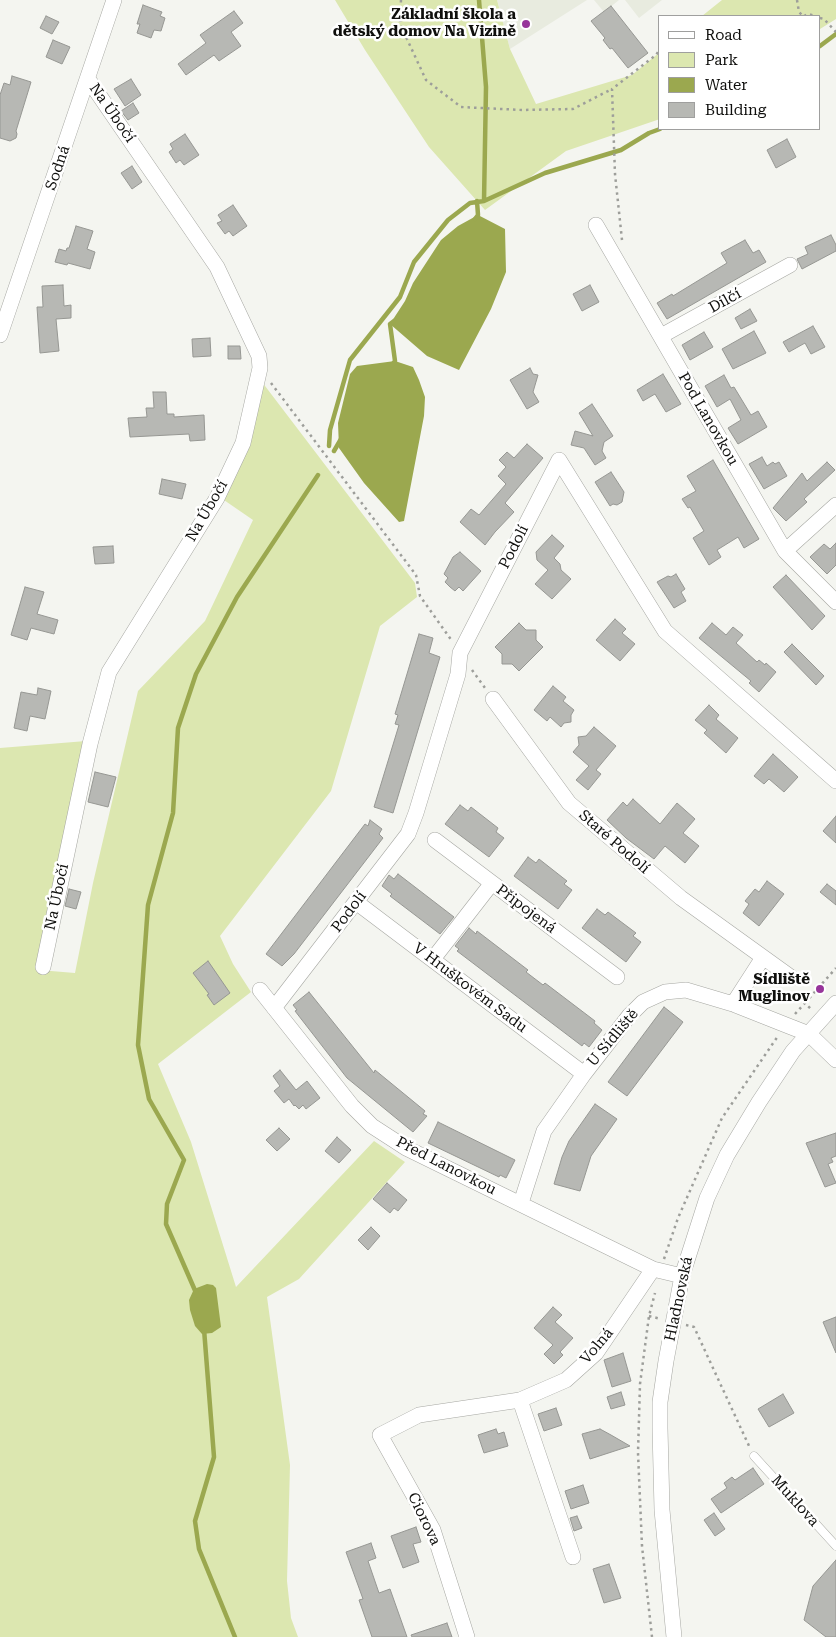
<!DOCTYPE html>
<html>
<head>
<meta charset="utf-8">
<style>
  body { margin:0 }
  #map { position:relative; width:836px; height:1637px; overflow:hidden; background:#f4f5f0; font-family:"Roboto Serif",serif }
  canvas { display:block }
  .legend { position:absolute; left:658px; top:15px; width:162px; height:115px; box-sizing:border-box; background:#fff; border:1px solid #9f9f9e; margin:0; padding:6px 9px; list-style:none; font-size:15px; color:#0f0f0d }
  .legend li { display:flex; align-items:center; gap:10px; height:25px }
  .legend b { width:25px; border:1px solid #9f9f9e }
</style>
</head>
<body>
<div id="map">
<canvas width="836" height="1637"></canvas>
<ul class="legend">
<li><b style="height:6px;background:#fff"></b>Road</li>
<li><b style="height:14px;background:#dce7b0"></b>Park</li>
<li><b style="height:14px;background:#9ba84f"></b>Water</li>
<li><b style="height:14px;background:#b7b8b4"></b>Building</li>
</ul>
</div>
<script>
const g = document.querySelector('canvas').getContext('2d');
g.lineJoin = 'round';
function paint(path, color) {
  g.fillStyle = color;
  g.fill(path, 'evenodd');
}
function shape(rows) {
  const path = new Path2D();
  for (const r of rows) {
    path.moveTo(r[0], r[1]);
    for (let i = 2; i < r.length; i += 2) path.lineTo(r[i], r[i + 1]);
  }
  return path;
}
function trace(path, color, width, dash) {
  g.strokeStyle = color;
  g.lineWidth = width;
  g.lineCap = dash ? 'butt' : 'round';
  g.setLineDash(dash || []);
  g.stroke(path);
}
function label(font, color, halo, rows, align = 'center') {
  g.font = font + ' "Roboto Serif",serif';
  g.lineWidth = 5;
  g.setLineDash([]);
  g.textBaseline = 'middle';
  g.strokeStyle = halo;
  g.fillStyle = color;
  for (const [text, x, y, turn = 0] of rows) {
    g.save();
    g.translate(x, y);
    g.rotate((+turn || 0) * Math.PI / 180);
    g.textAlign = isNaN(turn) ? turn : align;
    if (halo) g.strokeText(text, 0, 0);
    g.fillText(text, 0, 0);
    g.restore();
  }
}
paint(shape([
  [497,0,587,0,510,49],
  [594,0,619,0,604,12],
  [625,0,662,0,639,18]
]), '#e8ebdf');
paint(shape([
  [335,0,497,0,510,49,536,104,632,75,660,52,660,119,566,151,485,210,429,147,365,50],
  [722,0,836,0,836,19,820,29,820,16,702,16],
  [262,382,415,583,417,597,380,626,331,791,220,936,233,964,251,992,158,1064,191,1142,236,1287,374,1141,405,1162,299,1279,267,1297,290,1465,287,1581,291,1618,298,1637,0,1637,0,748,86,741,39,970,75,973,93,883,138,691,205,621,253,520,221,498]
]), '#dce7b0');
paint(shape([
  [478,215,505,229,506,272,491,309,459,370,427,356,390,324,405,301,413,283,441,240,458,226],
  [395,361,413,367,419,380,425,397,424,416,404,521,399,522,364,483,339,448,338,423,350,374,357,366],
  [207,1284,213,1285,216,1288,221,1327,212,1333,202,1334,195,1326,190,1310,189,1300,194,1289]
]), '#9ba84f');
trace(shape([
  [820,46,836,34],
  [484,201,545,173,621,150,649,133,660,129],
  [475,219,478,215,477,201],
  [392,365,395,361,390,324,394,321],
  [329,446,330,430,350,360,400,297,414,262,448,220,470,203,484,201,486,87,479,0],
  [334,451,341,439],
  [197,1295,166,1224,167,1204,184,1160,149,1099,138,1045,148,905,173,813,178,728,196,674,237,597,318,475],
  [204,1329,214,1457,195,1521,199,1549,235,1637]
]), '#9ba84f', 4.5);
const building = shape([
  [143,5,162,12,160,16,165,18,161,31,154,30,151,38,137,33,140,24,137,24,143,5],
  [611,6,648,53,628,68,612,48,610,49,603,40,605,38,591,21,611,6],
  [234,11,243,23,231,32,241,46,219,61,214,55,186,75,178,64,206,43,200,35,234,11],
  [46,16,59,22,52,34,40,28,46,16],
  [53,40,70,47,62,64,46,57,53,40],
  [12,76,31,82,16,131,17,134,16,138,10,141,0,138,0,95,4,83,10,85,12,76],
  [131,79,141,95,125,106,114,89,131,79],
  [133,103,139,113,128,120,121,111,133,103],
  [185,134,199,155,184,165,180,160,176,163,169,152,173,149,170,144,185,134],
  [787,139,796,157,776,168,767,150,787,139],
  [132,166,142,182,132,189,121,173,132,166],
  [233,205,247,226,233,236,229,231,225,234,217,223,222,221,218,215,233,205],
  [76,226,93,231,87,249,95,252,90,269,68,263,67,265,55,262,59,249,66,251,67,248,69,248,76,226],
  [831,235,836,245,836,251,802,269,797,259,808,254,805,247,831,235],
  [745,240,753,253,759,250,766,262,667,319,657,303,672,294,673,296,727,263,721,253,745,240],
  [63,285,64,306,71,305,71,318,56,319,59,351,40,353,37,307,43,307,42,286,63,285],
  [590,285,599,302,582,311,573,294,590,285],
  [750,309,757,321,741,329,735,318,750,309],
  [813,326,825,347,811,354,805,343,789,352,783,342,813,326],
  [754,331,766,353,733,369,722,349,754,331],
  [704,332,713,347,690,360,682,345,704,332],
  [210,338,211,356,193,357,192,339,210,338],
  [228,346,240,346,241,359,228,359,228,346],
  [530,368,533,374,538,375,533,392,539,402,527,409,510,380,530,368],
  [663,374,681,404,666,412,655,394,643,401,637,390,663,374],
  [724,375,731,388,734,387,751,415,758,411,767,427,738,444,728,428,741,420,730,399,717,407,705,386,724,375],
  [153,392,166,392,167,414,174,414,174,417,204,415,205,440,190,441,189,434,130,437,128,418,147,417,146,408,154,408,153,392],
  [592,404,613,436,604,442,602,451,606,458,595,465,584,448,571,445,575,431,593,436,579,413,592,404],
  [527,444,543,458,505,503,514,512,495,532,485,545,460,522,471,509,479,515,506,484,498,476,506,467,499,460,507,452,514,458,527,444],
  [762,457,767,466,773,462,775,464,779,462,787,476,764,489,749,464,762,457],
  [713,460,759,539,744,548,738,537,717,550,721,557,709,565,693,538,704,531,690,507,688,508,682,499,696,491,687,476,713,460],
  [827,462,835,470,804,499,807,502,786,521,773,508,802,473,807,481,827,462],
  [611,472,624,492,622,502,617,505,613,504,610,506,595,482,611,472],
  [162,479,186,484,182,499,159,494,162,479],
  [552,535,564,546,554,558,560,564,561,570,571,579,552,599,535,584,548,570,537,560,536,552,552,535],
  [836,543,836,565,827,574,810,557,824,544,830,549,836,543],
  [113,546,114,563,95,564,93,547,113,546],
  [460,552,481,571,463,591,459,587,455,591,450,587,445,582,448,578,444,574,453,557,460,552],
  [676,574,685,589,681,592,686,601,674,608,657,582,668,576,671,577,676,574],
  [786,575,825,616,812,630,773,587,786,575],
  [25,587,44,592,37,614,58,620,54,634,31,628,27,640,11,635,25,587],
  [615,619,626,629,622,633,635,644,620,661,596,640,615,619],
  [519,623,526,630,536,630,536,640,543,647,519,671,512,664,502,664,502,654,495,647,519,623],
  [712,623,726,635,733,627,743,635,736,643,757,662,759,660,765,665,766,663,776,672,759,692,749,683,751,681,699,638,712,623],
  [419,634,433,638,429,653,440,657,393,813,374,807,399,725,395,724,398,715,395,714,419,634],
  [792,644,824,676,816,685,784,652,792,644],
  [553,686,566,697,563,701,574,710,571,715,571,722,564,723,561,727,550,717,547,721,534,710,553,686],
  [38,688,51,691,45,719,30,716,27,731,14,728,21,692,37,695,38,688],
  [709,705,719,715,716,719,738,738,726,753,704,733,707,730,695,720,709,705],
  [594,727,616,746,596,770,601,774,588,790,576,780,589,766,573,752,579,745,578,737,586,736,594,727],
  [773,754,798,777,784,792,769,779,764,784,754,776,773,754],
  [95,772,116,777,108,807,88,802,95,772],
  [633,799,660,824,677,803,695,819,683,833,699,846,685,863,665,846,654,859,626,838,607,820,623,802,627,806,633,799],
  [460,805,468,811,471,807,498,828,496,832,504,838,489,857,445,824,460,805],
  [836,816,836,843,823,831,836,816],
  [370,820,382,829,379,834,383,838,294,954,282,966,266,954,365,824,368,826,370,820],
  [528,857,536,863,539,859,567,881,564,884,572,890,558,909,514,876,528,857],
  [398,874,454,917,440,934,390,896,392,894,382,886,389,875,394,879,398,874],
  [767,881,784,894,759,926,743,913,749,904,745,901,755,889,759,892,767,881],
  [827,884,836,891,836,905,820,892,827,884],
  [69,889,81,892,76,909,65,906,69,889],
  [597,909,605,915,608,912,636,933,633,936,641,942,626,962,582,928,597,909],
  [469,928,476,934,477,931,528,970,526,972,543,985,545,983,595,1021,594,1023,602,1030,589,1047,584,1043,582,1046,457,951,459,949,455,946,469,928],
  [208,961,230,993,214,1005,207,995,209,994,193,973,208,961],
  [309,992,374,1073,375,1070,425,1111,423,1114,427,1116,413,1132,347,1078,295,1011,297,1010,293,1005,309,992],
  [664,1007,683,1022,627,1096,608,1082,664,1007],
  [280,1070,296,1090,307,1081,320,1098,306,1109,303,1105,299,1109,295,1105,294,1106,289,1099,284,1103,274,1091,280,1086,273,1076,280,1070],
  [595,1104,617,1119,591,1156,580,1191,554,1184,562,1157,569,1141,595,1104],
  [438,1122,515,1160,506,1178,500,1175,499,1177,428,1143,438,1122],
  [279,1128,290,1139,277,1151,266,1140,279,1128],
  [836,1133,836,1156,831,1158,833,1162,828,1164,836,1183,825,1187,806,1143,836,1133],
  [337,1137,351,1150,339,1163,325,1151,337,1137],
  [387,1183,407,1200,398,1211,394,1208,390,1213,373,1199,387,1183],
  [371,1227,380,1236,368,1250,358,1240,371,1227],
  [553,1307,562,1315,555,1322,573,1338,560,1352,563,1355,554,1364,544,1354,553,1345,534,1328,553,1307],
  [836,1317,836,1353,823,1322,836,1317],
  [623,1353,631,1381,612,1387,604,1360,623,1353],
  [621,1392,625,1405,611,1409,607,1397,621,1392],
  [783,1394,794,1413,769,1427,758,1409,783,1394],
  [556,1408,562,1425,544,1431,538,1414,556,1408],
  [496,1429,498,1434,504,1432,508,1446,484,1453,478,1435,496,1429],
  [600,1429,611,1435,630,1446,590,1459,582,1434,600,1429],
  [753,1468,764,1484,721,1513,711,1499,727,1488,724,1483,732,1477,735,1480,753,1468],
  [583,1485,589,1503,571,1509,565,1491,583,1485],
  [714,1513,725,1529,715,1536,704,1520,714,1513],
  [577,1516,582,1528,574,1531,570,1518,577,1516],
  [416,1527,421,1542,413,1544,419,1562,403,1568,391,1536,416,1527],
  [371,1543,376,1558,368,1561,379,1593,390,1589,407,1637,372,1637,359,1600,363,1599,346,1552,371,1543],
  [836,1560,836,1637,826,1637,804,1620,813,1586,836,1560],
  [609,1564,621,1598,604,1603,593,1569,609,1564],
  [447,1623,452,1637,412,1637,411,1635,447,1623]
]);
paint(building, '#b7b8b4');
trace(building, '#969793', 1);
const lane = shape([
  [754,1456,836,1546]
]);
const street = shape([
  [596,225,785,551,836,602],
  [0,335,114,0],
  [661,336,790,265],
  [785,551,836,505],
  [493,699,569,803,681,898,792,978],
  [435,840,617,977],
  [356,902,584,1074],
  [433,959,492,883],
  [43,967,90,744,109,672,217,498,243,443,260,368,259,356,217,267,88,79],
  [260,990,352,1106,372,1126,406,1148,653,1269,682,1276],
  [733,1004,762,959],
  [274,1008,408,834,416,813,458,674,460,653,559,460,665,631,836,781],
  [521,1203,544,1131,584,1074,629,1016,643,1002,665,992,686,990,733,1004,786,1025,809,1034,836,1060],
  [520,1400,573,1557],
  [467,1637,433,1530,380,1435,419,1415,520,1400,566,1380,596,1353,653,1269],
  [674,1637,662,1510,660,1428,660,1402,666,1361,682,1276,707,1198,727,1155,759,1102,793,1051,836,1003]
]);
trace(lane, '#a6a7a2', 9);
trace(street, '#a6a7a2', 16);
trace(shape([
  [401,0,400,24,426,80,461,107,522,110,573,109,612,89],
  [797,0,799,12,803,16],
  [804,16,808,14,815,16],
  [820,18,824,19,836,32],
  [622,240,615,174,612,89,656,55,660,49],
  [271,383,416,575,420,596,452,641],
  [472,670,485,688],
  [805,1003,836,968],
  [795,1014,805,1003,812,1010],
  [664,1259,678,1218,722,1118,778,1036],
  [649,1316,661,1319],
  [686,1325,694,1327,750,1448],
  [652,1637,642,1546,638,1453,640,1384,649,1316,655,1293]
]), '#9d9e9a', 2.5, [2.5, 4]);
trace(lane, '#fff', 8);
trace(street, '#fff', 15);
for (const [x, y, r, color] of [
  [526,24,5,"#97349a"],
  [820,989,5,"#97349a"]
]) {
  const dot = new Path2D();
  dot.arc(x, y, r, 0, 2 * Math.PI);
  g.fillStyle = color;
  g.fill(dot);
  trace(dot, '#fff', 2);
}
label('bold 15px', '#0f0f0d', '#fff', [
  ["Základní škola a",516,15],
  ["dětský domov Na Vizině",516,32],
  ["Sídliště",810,980],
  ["Muglinov",810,997]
], 'right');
label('15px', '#0f0f0d', '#fff', [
  ["Na Úbočí",112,113,55],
  ["Sodná",58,168,-71],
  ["Dílčí",725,301,-29],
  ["Pod Lanovkou",708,419,60],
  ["Na Úbočí",207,511,-60],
  ["Podolí",514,547,-63],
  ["Staré Podolí",614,842,41],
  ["Na Úbočí",57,897,-78],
  ["Připojená",526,909,37],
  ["Podolí",349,912,-53],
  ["V Hruškovém Sadu",470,988,37],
  ["U Sídliště",613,1038,-50],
  ["Před Lanovkou",446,1166,27],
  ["Hladnovská",679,1299,-78],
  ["Volná",597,1346,-50],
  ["Muklova",795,1501,48],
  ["Ciorova",424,1519,64]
]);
</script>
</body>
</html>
